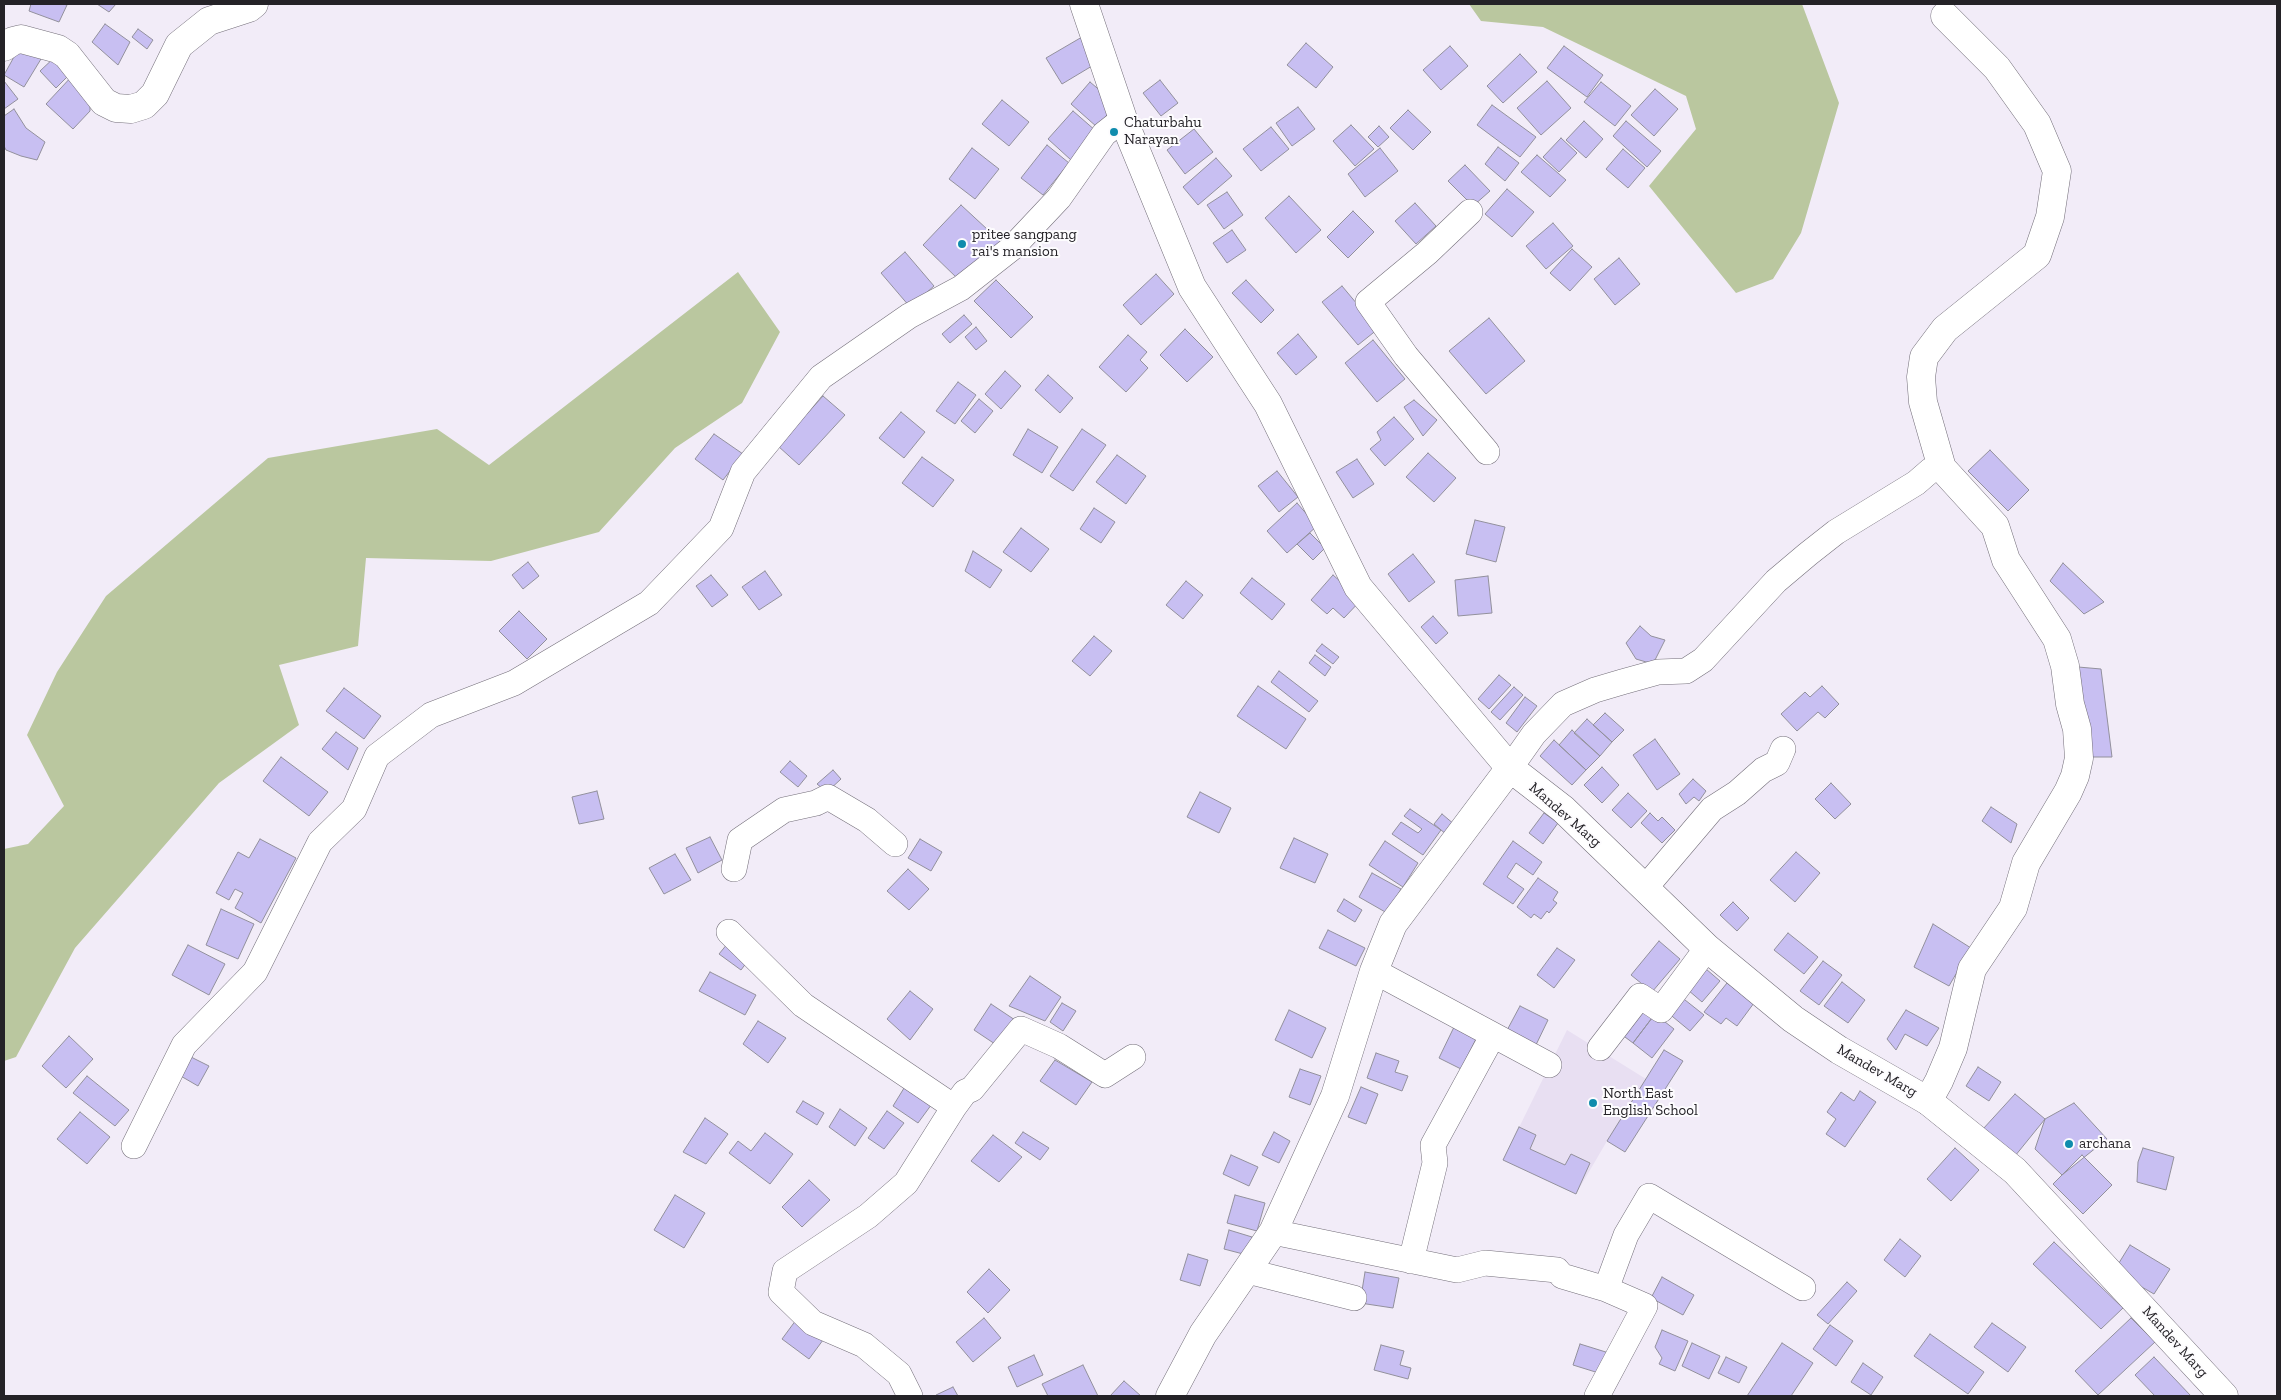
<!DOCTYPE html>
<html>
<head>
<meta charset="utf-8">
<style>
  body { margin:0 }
  #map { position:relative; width:2281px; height:1400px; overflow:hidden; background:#f2ecf8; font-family:"Zilla Slab",serif }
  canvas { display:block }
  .frame { position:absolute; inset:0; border:5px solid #242227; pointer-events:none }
</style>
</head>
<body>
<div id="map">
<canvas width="2281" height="1400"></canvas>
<div class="frame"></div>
</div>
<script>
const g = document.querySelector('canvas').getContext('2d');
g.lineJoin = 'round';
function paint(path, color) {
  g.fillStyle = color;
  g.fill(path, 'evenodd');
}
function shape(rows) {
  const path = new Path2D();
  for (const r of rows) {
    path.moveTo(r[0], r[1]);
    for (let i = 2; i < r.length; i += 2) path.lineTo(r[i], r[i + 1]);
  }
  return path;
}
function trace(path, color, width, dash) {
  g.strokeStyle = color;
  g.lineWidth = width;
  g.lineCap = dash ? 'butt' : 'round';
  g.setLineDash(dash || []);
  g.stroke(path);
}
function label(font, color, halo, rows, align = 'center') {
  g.font = font + ' "Zilla Slab",serif';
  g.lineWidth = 4;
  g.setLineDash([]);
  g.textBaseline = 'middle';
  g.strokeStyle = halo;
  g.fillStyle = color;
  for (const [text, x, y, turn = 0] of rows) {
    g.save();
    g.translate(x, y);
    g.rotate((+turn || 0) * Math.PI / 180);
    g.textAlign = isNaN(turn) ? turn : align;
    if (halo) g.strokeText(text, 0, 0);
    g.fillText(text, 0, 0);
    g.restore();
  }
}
paint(shape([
  [1567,1030,1646,1079,1664,1050,1683,1061,1625,1152,1607,1141,1576,1194,1503,1160]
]), '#e8dff2');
paint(shape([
  [1469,4,1802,4,1839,103,1801,233,1773,279,1736,293,1649,186,1696,129,1686,96,1543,27,1481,21],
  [738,272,780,332,742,403,675,448,599,532,491,561,366,558,358,646,279,665,299,725,219,783,75,948,16,1057,4,1061,4,849,28,844,64,806,27,735,57,672,106,596,268,458,437,429,489,465]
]), '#bac79f');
const building = shape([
  [31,4,63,4,67,5,59,22,29,11,31,4],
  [97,4,116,4,109,12,97,4],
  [105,24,130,42,118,65,92,42,105,24],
  [138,29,153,40,147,49,132,37,138,29],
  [1082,37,1097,63,1062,84,1046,58,1082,37],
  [1306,43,1333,67,1316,88,1287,65,1306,43],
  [20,46,41,59,24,87,4,75,20,46],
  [1450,46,1468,66,1441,90,1423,70,1450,46],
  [1564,46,1603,75,1587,97,1547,68,1564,46],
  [1520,54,1537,72,1503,103,1487,86,1520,54],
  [56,56,71,73,56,88,40,71,56,56],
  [74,74,90,90,90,111,73,129,46,104,74,74],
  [1160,80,1178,103,1161,116,1143,93,1160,80],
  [4,81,18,99,4,109,4,81],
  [1547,81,1571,108,1541,135,1517,108,1547,81],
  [1090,82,1116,104,1097,127,1071,104,1090,82],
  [1601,82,1631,106,1615,126,1584,102,1601,82],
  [1655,89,1678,109,1654,136,1631,115,1655,89],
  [1002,100,1029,122,1009,146,982,124,1002,100],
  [1492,105,1536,137,1520,157,1477,125,1492,105],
  [1298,107,1315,129,1292,146,1276,123,1298,107],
  [14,109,26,128,45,142,37,160,21,156,6,150,4,146,4,116,14,109],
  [1408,110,1431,132,1413,150,1390,128,1408,110],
  [1073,111,1096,131,1071,160,1048,139,1073,111],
  [1584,121,1603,139,1586,158,1566,140,1584,121],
  [1626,121,1661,151,1647,167,1613,136,1626,121],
  [1351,125,1374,149,1355,166,1333,141,1351,125],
  [1379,126,1389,137,1378,147,1368,137,1379,126],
  [1271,127,1289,149,1261,171,1243,149,1271,127],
  [1194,129,1213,152,1185,174,1167,150,1194,129],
  [1561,138,1577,153,1559,172,1543,157,1561,138],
  [1047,145,1069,163,1043,195,1021,178,1047,145],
  [1498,147,1519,163,1505,181,1485,164,1498,147],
  [972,148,999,169,975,199,949,179,972,148],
  [1380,148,1398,171,1365,197,1348,174,1380,148],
  [1623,149,1645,168,1628,188,1606,169,1623,149],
  [1537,155,1566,180,1550,197,1521,172,1537,155],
  [1216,158,1232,176,1198,205,1183,187,1216,158],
  [1465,165,1490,191,1473,206,1448,181,1465,165],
  [1507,189,1534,212,1512,237,1485,214,1507,189],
  [1227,192,1243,215,1224,229,1207,205,1227,192],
  [1289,196,1321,230,1296,253,1265,218,1289,196],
  [1415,203,1436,226,1416,244,1395,221,1415,203],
  [961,205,1001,242,959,280,923,245,961,205],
  [1353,211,1374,232,1348,258,1327,237,1353,211],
  [1553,223,1573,246,1546,269,1526,246,1553,223],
  [1232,230,1246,250,1227,263,1213,243,1232,230],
  [1572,249,1592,267,1570,291,1550,273,1572,249],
  [905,252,934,286,910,307,881,273,905,252],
  [1619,258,1640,284,1615,305,1594,279,1619,258],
  [1156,274,1174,294,1141,325,1123,305,1156,274],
  [996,280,1033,317,1011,338,974,301,996,280],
  [1246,280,1274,310,1261,323,1232,293,1246,280],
  [1342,286,1378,329,1358,345,1322,302,1342,286],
  [964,315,972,324,950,343,942,334,964,315],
  [1489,318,1525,361,1486,394,1449,351,1489,318],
  [976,327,987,341,976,350,965,337,976,327],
  [1185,329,1213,357,1187,382,1160,355,1185,329],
  [1298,334,1317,357,1296,375,1277,353,1298,334],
  [1128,335,1147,352,1140,360,1148,368,1126,392,1099,367,1128,335],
  [1373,340,1405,379,1377,402,1345,363,1373,340],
  [1005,371,1021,386,1001,409,985,394,1005,371],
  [1048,375,1073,398,1060,413,1035,390,1048,375],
  [958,382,976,395,955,424,936,411,958,382],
  [823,396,845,415,799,465,778,446,823,396],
  [979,399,993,411,975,433,961,421,979,399],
  [1414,400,1437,420,1423,436,1404,407,1414,400],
  [901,412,925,432,904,458,879,438,901,412],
  [1394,417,1414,439,1385,466,1370,449,1381,440,1377,432,1394,417],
  [1028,429,1058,447,1042,473,1013,455,1028,429],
  [1082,429,1106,445,1073,491,1050,476,1082,429],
  [714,434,743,454,723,480,695,459,714,434],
  [1990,450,2029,490,2008,511,1968,471,1990,450],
  [1428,453,1456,478,1434,502,1406,477,1428,453],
  [1117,455,1146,476,1126,504,1096,482,1117,455],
  [922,457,954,480,933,507,902,483,922,457],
  [1357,459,1374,484,1353,498,1336,472,1357,459],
  [1277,471,1298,497,1279,512,1258,486,1277,471],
  [1297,503,1317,526,1287,553,1267,531,1297,503],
  [1094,508,1115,522,1101,543,1080,529,1094,508],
  [1475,520,1505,527,1496,562,1466,554,1475,520],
  [1021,528,1049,549,1031,572,1003,552,1021,528],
  [1310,533,1325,548,1313,560,1297,544,1310,533],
  [973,551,1002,570,990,588,965,571,973,551],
  [1413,554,1435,582,1409,602,1388,574,1413,554],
  [528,562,539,576,523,589,512,575,528,562],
  [2063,563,2104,602,2084,614,2050,581,2063,563],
  [765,571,782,595,759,610,742,587,765,571],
  [711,575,728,595,712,607,696,586,711,575],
  [1333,575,1349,589,1363,598,1344,618,1333,608,1327,614,1311,600,1333,575],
  [1488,576,1492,613,1458,616,1455,580,1488,576],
  [1252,578,1285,604,1272,620,1240,593,1252,578],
  [1186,581,1203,595,1183,619,1166,605,1186,581],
  [519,611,547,639,527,659,499,631,519,611],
  [1433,616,1448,633,1436,644,1421,627,1433,616],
  [1640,626,1651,636,1665,640,1653,664,1636,659,1626,643,1640,626],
  [1094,636,1112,651,1090,676,1072,661,1094,636],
  [1322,644,1339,657,1333,664,1316,651,1322,644],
  [1315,655,1331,667,1325,676,1309,663,1315,655],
  [2078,667,2101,669,2112,757,2089,757,2078,667],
  [1279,671,1318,701,1309,712,1271,682,1279,671],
  [1499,675,1511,685,1489,709,1478,699,1499,675],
  [1258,686,1306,719,1286,749,1237,716,1258,686],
  [1822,686,1839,704,1825,718,1818,712,1797,731,1781,714,1805,692,1810,697,1822,686],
  [1514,687,1523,695,1500,720,1491,712,1514,687],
  [344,688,381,716,364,739,326,711,344,688],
  [1525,697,1537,706,1517,732,1506,723,1525,697],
  [1605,713,1624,730,1612,742,1593,725,1605,713],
  [1587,719,1612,742,1600,756,1574,733,1587,719],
  [1572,730,1600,756,1586,770,1559,745,1572,730],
  [336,732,358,748,348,770,322,749,336,732],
  [1655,739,1680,774,1657,790,1633,755,1655,739],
  [1554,740,1586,770,1572,785,1540,756,1554,740],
  [281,757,328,792,309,816,263,781,281,757],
  [790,761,807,776,798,787,780,772,790,761],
  [1602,767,1619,785,1602,803,1584,785,1602,767],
  [833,770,841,779,827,792,817,784,833,770],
  [1693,779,1706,791,1699,801,1694,797,1686,804,1679,794,1693,779],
  [1831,783,1851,804,1835,819,1815,799,1831,783],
  [597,791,604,819,579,824,572,797,597,791],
  [1200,792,1231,808,1219,833,1187,817,1200,792],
  [1628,793,1647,811,1631,828,1612,810,1628,793],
  [1991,807,2017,824,2011,843,1982,821,1991,807],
  [1410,809,1441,830,1423,855,1392,834,1401,822,1418,833,1422,829,1404,816,1410,809],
  [1544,813,1558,823,1543,844,1529,833,1544,813],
  [1650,813,1658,821,1662,817,1675,830,1662,843,1641,823,1650,813],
  [1442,814,1455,825,1447,835,1434,824,1442,814],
  [710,837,722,860,698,873,686,848,710,837],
  [1294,838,1328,854,1315,883,1280,868,1294,838],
  [260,839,296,858,261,923,235,908,243,893,235,889,229,900,216,893,238,852,249,858,260,839],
  [920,839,942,852,931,871,908,858,920,839],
  [1385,841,1418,863,1403,887,1369,865,1385,841],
  [1513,841,1542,862,1533,875,1516,863,1507,877,1524,889,1513,904,1483,884,1513,841],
  [1796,852,1820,873,1795,902,1770,880,1796,852],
  [675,854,691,880,664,894,649,868,675,854],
  [908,869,929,889,909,910,887,891,908,869],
  [1372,873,1401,889,1387,913,1359,897,1372,873],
  [1538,878,1558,892,1553,900,1557,903,1549,913,1547,911,1541,919,1534,914,1531,918,1517,907,1538,878],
  [1344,899,1362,910,1355,922,1337,911,1344,899],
  [1733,902,1749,918,1737,931,1720,915,1733,902],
  [221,909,254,924,238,959,206,945,221,909],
  [1933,924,1971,948,1949,986,1914,967,1933,924],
  [1328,930,1365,948,1356,966,1319,948,1328,930],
  [1788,933,1818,957,1804,974,1774,950,1788,933],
  [1659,941,1680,959,1652,992,1631,975,1659,941],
  [728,943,750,958,741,970,719,954,728,943],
  [188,945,225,964,209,995,172,975,188,945],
  [1557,948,1575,960,1554,988,1537,975,1557,948],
  [1823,961,1842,975,1819,1005,1800,991,1823,961],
  [1706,969,1720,981,1702,1002,1688,990,1706,969],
  [710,972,756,995,745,1015,699,991,710,972],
  [1030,976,1061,997,1045,1021,1009,1006,1030,976],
  [1842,982,1865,1000,1848,1023,1824,1006,1842,982],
  [1727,983,1754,1003,1737,1026,1726,1018,1721,1024,1704,1012,1727,983],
  [910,991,933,1009,910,1040,887,1019,910,991],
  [1680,996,1704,1015,1690,1031,1667,1012,1680,996],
  [1640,1002,1655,1014,1633,1043,1617,1031,1640,1002],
  [1062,1003,1076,1011,1063,1031,1050,1022,1062,1003],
  [991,1004,1015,1020,995,1044,974,1030,991,1004],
  [1520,1006,1548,1020,1534,1049,1505,1034,1520,1006],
  [1289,1010,1326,1028,1312,1058,1275,1040,1289,1010],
  [1906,1010,1939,1028,1927,1046,1905,1034,1896,1050,1887,1039,1906,1010],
  [1655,1014,1674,1029,1652,1058,1633,1043,1655,1014],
  [758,1021,786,1038,768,1063,743,1044,758,1021],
  [1455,1025,1478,1035,1461,1069,1439,1058,1455,1025],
  [69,1036,93,1059,66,1088,42,1066,69,1036],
  [1664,1050,1683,1061,1625,1152,1607,1141,1664,1050],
  [1376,1053,1399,1061,1395,1072,1408,1076,1402,1091,1367,1078,1376,1053],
  [189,1056,209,1066,198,1086,179,1075,189,1056],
  [1055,1060,1092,1082,1076,1105,1040,1081,1055,1060],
  [1978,1067,2001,1082,1989,1101,1966,1086,1978,1067],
  [1300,1069,1321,1076,1310,1105,1289,1097,1300,1069],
  [87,1076,129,1110,115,1126,73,1093,87,1076],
  [909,1080,937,1097,918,1123,893,1106,909,1080],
  [1361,1087,1378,1094,1366,1124,1348,1117,1361,1087],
  [1860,1091,1876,1102,1845,1147,1826,1134,1836,1119,1827,1112,1841,1092,1854,1101,1860,1091],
  [2015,1094,2045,1119,2015,1156,1983,1129,2015,1094],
  [803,1101,824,1113,817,1125,796,1112,803,1101],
  [2074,1103,2107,1139,2062,1175,2035,1149,2045,1119,2074,1103],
  [840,1109,867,1128,855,1146,829,1127,840,1109],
  [887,1111,904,1123,884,1149,868,1138,887,1111],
  [80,1112,110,1137,87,1164,57,1139,80,1112],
  [705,1118,728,1134,706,1164,683,1152,705,1118],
  [1519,1127,1536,1135,1530,1149,1565,1165,1571,1154,1590,1163,1576,1194,1503,1160,1519,1127],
  [1023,1132,1049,1148,1040,1160,1015,1143,1023,1132],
  [1274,1132,1290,1141,1279,1163,1262,1155,1274,1132],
  [765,1133,793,1154,770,1184,729,1153,738,1141,751,1151,765,1133],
  [993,1135,1022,1157,999,1182,971,1161,993,1135],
  [1955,1148,1979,1170,1951,1201,1927,1179,1955,1148],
  [2143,1148,2174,1157,2166,1190,2137,1182,2138,1162,2143,1148],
  [1231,1155,1258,1167,1249,1186,1223,1174,1231,1155],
  [2082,1155,2112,1185,2083,1214,2053,1184,2082,1155],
  [809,1180,830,1200,802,1227,782,1207,809,1180],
  [675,1195,705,1213,684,1248,654,1230,675,1195],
  [1235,1195,1265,1203,1257,1231,1227,1223,1235,1195],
  [1229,1230,1252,1237,1247,1255,1224,1249,1229,1230],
  [1900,1239,1921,1256,1905,1277,1884,1260,1900,1239],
  [2054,1242,2123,1308,2101,1329,2033,1264,2054,1242],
  [2130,1245,2170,1269,2154,1294,2114,1271,2130,1245],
  [1188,1254,1208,1260,1200,1286,1180,1280,1188,1254],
  [989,1269,1010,1290,988,1313,967,1292,989,1269],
  [1365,1272,1399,1278,1393,1308,1360,1303,1365,1272],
  [1662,1277,1694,1295,1683,1315,1651,1298,1662,1277],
  [1847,1282,1857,1291,1828,1324,1817,1315,1847,1282],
  [799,1316,826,1336,809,1359,782,1339,799,1316],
  [984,1318,1001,1338,973,1362,956,1342,984,1318],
  [2131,1318,2155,1342,2098,1395,2075,1371,2131,1318],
  [1992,1323,2026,1347,2008,1372,1974,1347,1992,1323],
  [1830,1325,1853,1341,1836,1366,1813,1349,1830,1325],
  [1662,1330,1688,1341,1675,1371,1659,1364,1662,1358,1655,1347,1662,1330],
  [1930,1334,1984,1372,1968,1394,1914,1356,1930,1334],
  [1692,1343,1720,1356,1709,1379,1682,1366,1692,1343],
  [1782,1343,1813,1363,1791,1396,1747,1396,1782,1343],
  [1580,1344,1609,1353,1602,1374,1573,1365,1580,1344],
  [1381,1345,1404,1351,1400,1365,1411,1368,1408,1379,1374,1370,1381,1345],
  [1034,1355,1043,1375,1017,1387,1008,1367,1034,1355],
  [1726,1357,1747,1367,1739,1383,1718,1373,1726,1357],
  [2154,1357,2191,1396,2155,1396,2135,1375,2154,1357],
  [1863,1363,1883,1377,1871,1395,1851,1382,1863,1363],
  [1083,1365,1098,1396,1048,1396,1042,1384,1083,1365],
  [1124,1381,1141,1396,1110,1396,1124,1381],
  [953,1387,958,1396,937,1396,936,1395,953,1387]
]);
paint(building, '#c8bff2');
trace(building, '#92909c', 1);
const minor = shape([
  [1470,212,1427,253,1368,302,1406,356,1487,452],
  [1510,768,1534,734,1563,704,1595,690,1622,682,1658,672,1686,671,1703,660,1776,581,1808,554,1836,532,1916,483,1931,470,1942,468],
  [734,869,740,840,784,810,816,803,828,797,867,820,895,844],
  [1645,888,1712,809,1737,793,1763,770,1777,763,1783,749],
  [729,932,803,1005,954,1107,906,1183,868,1216,785,1271,781,1292,813,1323,864,1345,899,1374,910,1396],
  [1374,971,1549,1065],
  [1600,1048,1640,996,1661,1010,1707,948],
  [954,1107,965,1092,972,1089,1021,1029,1059,1046,1105,1075,1133,1057],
  [134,1146,184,1045,255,972,320,842,354,809,377,756,431,715,514,683,649,603,721,528,743,472,821,377,909,316,961,288,1012,248,1059,198,1104,134,1123,119],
  [1273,1232,1457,1270,1485,1263,1557,1270,1562,1276,1606,1289],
  [1411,1261,1435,1163,1433,1145,1493,1035],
  [1247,1271,1354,1298],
  [1597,1396,1645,1306,1606,1289,1626,1235,1649,1196,1803,1288]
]);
const tertiary = shape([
  [4,47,13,41,21,39,58,49,67,55,104,102,116,108,131,109,144,105,155,94,179,45,209,21,249,8,254,4],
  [1928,1101,1939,1081,1953,1048,1972,969,2013,908,2026,863,2068,792,2075,776,2079,758,2077,729,2070,704,2065,666,2057,639,2006,560,1995,526,1942,468,1923,402,1921,377,1924,357,1945,329,2037,255,2050,217,2057,171,2037,124,1997,68,1945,16]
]);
const secondary = shape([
  [1084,4,1123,119,1192,287,1268,404,1358,587,1510,768,1563,809,1707,948,1793,1019,1839,1050,1928,1101,2015,1171,2224,1396],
  [1170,1396,1203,1334,1273,1232,1335,1096,1374,971,1393,924,1510,768]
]);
trace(minor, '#746f7a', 26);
trace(tertiary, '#746f7a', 29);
trace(secondary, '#746f7a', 29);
trace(minor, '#fff', 25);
trace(tertiary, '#fff', 28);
trace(secondary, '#fff', 28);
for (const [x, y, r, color] of [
  [1114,132,5,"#108cad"],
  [962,244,5,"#108cad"],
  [1593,1103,5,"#108cad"],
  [2069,1144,5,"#108cad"]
]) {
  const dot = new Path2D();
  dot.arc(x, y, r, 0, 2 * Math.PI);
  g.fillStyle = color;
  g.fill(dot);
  trace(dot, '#fdfcfe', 2);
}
label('15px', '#242227', '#fdfcfe', [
  ["Chaturbahu",1124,123],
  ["Narayan",1124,140],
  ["pritee sangpang",972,235],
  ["rai's mansion",972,252],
  ["North East",1603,1094],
  ["English School",1603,1111],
  ["archana",2079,1144]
], 'left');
label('15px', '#242227', '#fdfcfe', [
  ["Mandev Marg",1565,815,41],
  ["Mandev Marg",1877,1071,30],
  ["Mandev Marg",2175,1342,48]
]);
</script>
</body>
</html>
